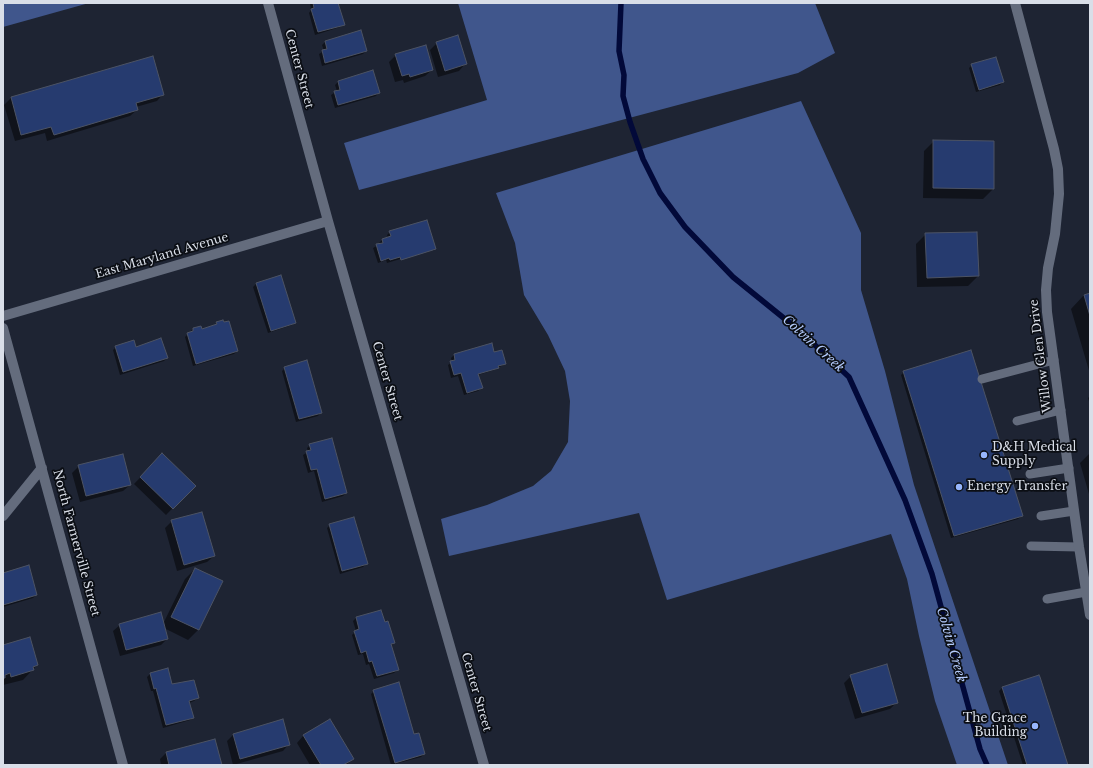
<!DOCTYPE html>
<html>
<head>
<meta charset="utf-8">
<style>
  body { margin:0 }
  #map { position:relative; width:1093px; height:768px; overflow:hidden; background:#1e2433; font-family:"Libre Baskerville",serif }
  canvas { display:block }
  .frame { position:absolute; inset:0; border:4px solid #d9dee8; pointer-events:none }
</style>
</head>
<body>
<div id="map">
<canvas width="1093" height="768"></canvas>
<div class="frame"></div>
</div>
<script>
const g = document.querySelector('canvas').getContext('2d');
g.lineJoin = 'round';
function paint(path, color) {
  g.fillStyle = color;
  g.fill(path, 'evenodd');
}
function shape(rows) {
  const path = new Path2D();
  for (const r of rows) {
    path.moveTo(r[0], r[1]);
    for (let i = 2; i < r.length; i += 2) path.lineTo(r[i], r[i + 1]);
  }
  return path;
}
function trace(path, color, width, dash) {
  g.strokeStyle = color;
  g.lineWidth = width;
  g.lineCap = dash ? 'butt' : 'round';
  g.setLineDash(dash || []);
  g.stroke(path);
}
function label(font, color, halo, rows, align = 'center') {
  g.font = font + ' "Libre Baskerville",serif';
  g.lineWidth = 3.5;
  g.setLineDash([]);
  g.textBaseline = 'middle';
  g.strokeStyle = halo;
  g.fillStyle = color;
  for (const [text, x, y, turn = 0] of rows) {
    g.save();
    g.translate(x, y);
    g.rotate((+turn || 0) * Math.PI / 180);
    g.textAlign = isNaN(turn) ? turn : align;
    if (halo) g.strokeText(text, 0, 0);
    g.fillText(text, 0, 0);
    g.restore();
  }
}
paint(shape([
  [3,3,89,3,3,27],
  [458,3,815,3,835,53,798,73,359,190,344,143,487,100],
  [801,101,861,233,861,290,885,371,914,485,1008,765,957,765,935,701,919,636,907,579,891,534,667,600,639,513,449,556,441,519,487,505,533,486,551,471,568,442,570,401,565,371,548,335,524,295,515,243,496,193]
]), '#40568c');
paint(shape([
  [310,3,337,3,343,24,340,27,315,35,309,13,311,10],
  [325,42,366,51,363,54,322,66,319,54,324,51,322,45],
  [437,43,465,64,459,71,438,77,430,50],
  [396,55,432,70,425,76,404,83,403,80,395,82,389,62],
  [153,57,163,94,157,101,136,107,137,110,130,116,47,141,45,133,15,141,4,105,11,98],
  [972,65,1003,82,1000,85,976,92,969,68],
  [338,82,379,92,376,96,335,108,331,95,337,91,335,85],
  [934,141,993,142,993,189,983,199,923,198,924,151],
  [390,232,435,249,433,251,433,249,387,263,386,260,378,263,373,248,380,244,379,243,382,240,388,238,387,235],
  [926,234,978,276,968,286,917,287,916,244],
  [256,284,295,322,292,325,268,333,253,287],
  [1090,294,1090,374,1071,309,1084,295],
  [217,323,237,351,234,354,193,366,185,337,193,329,201,330,214,326],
  [491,344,494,353,505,364,494,370,478,375,481,388,478,391,464,395,458,376,451,378,448,365,452,362,451,358,454,355],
  [116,347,135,348,167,358,164,361,120,375,113,350],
  [285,368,321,412,318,416,296,422,282,371],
  [904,372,1022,516,1018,519,951,538,901,375],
  [1090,396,1090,405,1088,398],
  [310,445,346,493,343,496,322,502,314,471,308,473,303,455,308,452,307,448],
  [1090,453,1090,494,1089,494,1080,463],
  [162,455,194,486,166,515,134,484],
  [79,466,130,485,123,491,80,502,72,473],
  [172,521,214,556,207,562,177,571,165,528],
  [330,525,366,564,363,567,340,574,327,528],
  [195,569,222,582,198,630,188,640,164,628,167,639,161,645,120,656,113,631,120,625,163,624,185,579],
  [3,574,36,595,33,598,3,607],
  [381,611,384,623,394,643,390,646,398,670,394,673,374,679,369,664,366,665,363,654,358,655,352,635,356,631,353,621,356,618],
  [3,646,37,665,23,680,3,685],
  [167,669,171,686,198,698,194,701,189,703,193,717,190,720,163,728,153,691,151,691,147,677,150,674],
  [851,676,897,702,890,709,855,719,844,683],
  [1002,688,1067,765,1023,765,999,691],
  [374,691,413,735,424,754,421,757,391,765,371,694],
  [330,721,352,759,346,765,310,765,297,743,303,736],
  [233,735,289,744,283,751,233,765,227,741],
  [166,753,221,765,161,765,160,759]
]), '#0007');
trace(shape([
  [621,3,619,51,624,75,623,96,630,122,643,159,660,193,685,227,733,277,801,332,849,377,905,500,932,574,980,749,987,765]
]), '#020939', 5.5);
const building = shape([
  [313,3,338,3,345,25,318,32,311,9,314,8,313,3],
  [361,30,367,51,325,63,322,50,327,49,325,41,361,30],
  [458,35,467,64,445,71,436,42,458,35],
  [426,45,433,70,410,77,409,74,402,76,395,54,426,45],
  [153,56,164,95,136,103,138,110,54,135,51,127,21,135,11,97,153,56],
  [996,57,1004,82,979,90,971,64,996,57],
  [373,70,380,93,338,105,334,91,340,90,338,81,373,70],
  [933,140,994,141,994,189,933,188,933,140],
  [427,220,436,249,401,260,400,257,390,260,389,258,381,261,376,244,383,243,382,239,391,236,389,231,427,220],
  [977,232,979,276,927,278,925,233,977,232],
  [281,275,296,323,271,331,256,283,281,275],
  [1090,293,1090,316,1084,295,1090,293],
  [223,320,224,322,229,321,238,351,196,364,187,333,193,331,193,328,201,326,202,329,217,324,216,322,223,320],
  [161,338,168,358,123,372,115,346,134,340,136,347,161,338],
  [492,343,494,352,502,350,506,364,498,366,499,368,478,374,483,388,467,393,461,373,454,375,450,361,455,360,454,354,492,343],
  [971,350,1023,516,954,536,903,371,971,350],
  [307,360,322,413,299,419,284,367,307,360],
  [332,438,347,493,325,499,317,469,311,470,306,451,311,450,309,444,332,438],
  [162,453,196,486,173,509,140,477,162,453],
  [123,454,131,485,86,496,78,465,123,454],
  [202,512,215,556,184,565,171,520,202,512],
  [354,517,368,564,342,571,329,524,354,517],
  [29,565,37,595,3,605,3,573,29,565],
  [195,568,223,581,199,630,171,617,195,568],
  [381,610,385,622,388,621,395,643,391,644,399,670,377,676,372,661,369,662,366,651,361,653,354,631,359,629,356,617,381,610],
  [161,612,168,639,126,650,119,624,161,612],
  [30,637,38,665,33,667,34,670,11,677,10,673,5,675,5,678,3,678,3,645,30,637],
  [887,664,898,703,862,713,850,675,887,664],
  [168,668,172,684,194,680,199,698,189,701,194,718,166,725,156,688,154,689,150,673,168,668],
  [1039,675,1040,677,1068,765,1027,765,1002,687,1039,675],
  [399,682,414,734,419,733,425,754,395,763,373,690,399,682],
  [283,719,290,745,240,759,233,734,283,719],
  [330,719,354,759,343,765,321,765,303,735,330,719],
  [215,739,222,765,169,765,166,752,215,739]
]);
paint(building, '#263b6f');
trace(building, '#4c5364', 1);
trace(shape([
  [982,379,1054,360],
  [1017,421,1061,410],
  [1030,474,1069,468],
  [1041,516,1074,511],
  [1031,546,1079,547],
  [1047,599,1086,592]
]), '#646c7d', 9);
trace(shape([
  [268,3,328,221,484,765],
  [1015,3,1054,149,1058,169,1059,194,1055,234,1048,268,1046,290,1047,312,1079,547,1090,615],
  [3,316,328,221],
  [3,328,123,765],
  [3,516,42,468]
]), '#646c7d', 10);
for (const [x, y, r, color] of [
  [984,455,4,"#97b6fd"],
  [959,487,4,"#97b6fd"],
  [1035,726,4,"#97b6fd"]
]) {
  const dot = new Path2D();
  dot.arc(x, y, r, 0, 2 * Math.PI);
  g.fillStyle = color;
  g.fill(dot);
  trace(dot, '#0b0e14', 1.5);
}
label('12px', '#d9dee8', '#0b0e14', [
  ["Center Street",299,69,75],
  ["East Maryland Avenue",162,256,-16],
  ["Willow Glen Drive",1041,356,-97],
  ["Center Street",387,381,74],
  ["North Farmerville Street",76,543,75],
  ["Center Street",476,692,74]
]);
label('12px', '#d9dee8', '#0b0e14', [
  ["D&H Medical",992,448],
  ["Supply",992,462],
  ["Energy Transfer",967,487],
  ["The Grace",1027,719,"right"],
  ["Building",1027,733,"right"]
], 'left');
label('italic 13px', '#b3cafb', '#0b0e14', [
  ["Colvin Creek",813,344,42],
  ["Colvin Creek",951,645,74]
]);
</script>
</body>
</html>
